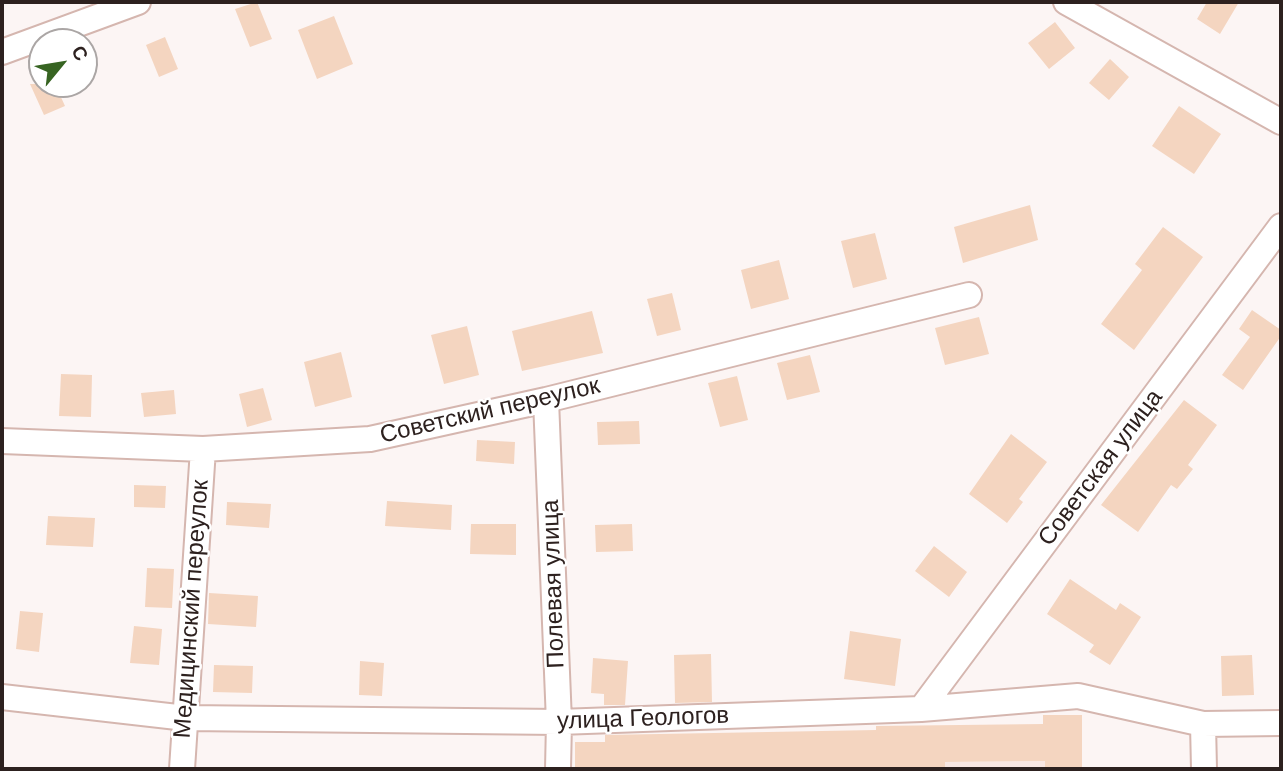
<!DOCTYPE html>
<html>
<head>
<meta charset="utf-8">
<style>
  body { margin:0 }
  #map { position:relative; width:1283px; height:771px; overflow:hidden; background:#fcf5f4; font-family:Helvetica,sans-serif }
  canvas { display:block }
  .frame { position:absolute; inset:0; border:4px solid #2d211f; pointer-events:none }
  .north { position:absolute; left:28px; top:28px; width:70px; height:70px; box-sizing:border-box; background:#fff; border:2px solid #aba6a5; border-radius:50%; rotate:60deg; font-size:19px; font-weight:700; line-height:28px; text-align:center; color:#2d211f }
  .north::after { content:''; display:block; margin:auto; width:24px; height:32px; background:#376422; clip-path:polygon(50% 0,100% 100%,50% 72%,0 100%) }
</style>
</head>
<body>
<div id="map">
<canvas width="1283" height="771"></canvas>
<div class="frame"></div>
<div class="north">С</div>
</div>
<script>
const g = document.querySelector('canvas').getContext('2d');
g.lineJoin = 'round';
function paint(path, color) {
  g.fillStyle = color;
  g.fill(path, 'evenodd');
}
function shape(rows) {
  const path = new Path2D();
  for (const r of rows) {
    path.moveTo(r[0], r[1]);
    for (let i = 2; i < r.length; i += 2) path.lineTo(r[i], r[i + 1]);
  }
  return path;
}
function trace(path, color, width, dash) {
  g.strokeStyle = color;
  g.lineWidth = width;
  g.lineCap = dash ? 'butt' : 'round';
  g.setLineDash(dash || []);
  g.stroke(path);
}
function label(font, color, halo, rows, align = 'center') {
  g.font = font + ' Helvetica,sans-serif';
  g.lineWidth = 5;
  g.setLineDash([]);
  g.textBaseline = 'middle';
  g.strokeStyle = halo;
  g.fillStyle = color;
  for (const [text, x, y, turn = 0] of rows) {
    g.save();
    g.translate(x, y);
    g.rotate((+turn || 0) * Math.PI / 180);
    g.textAlign = isNaN(turn) ? turn : align;
    if (halo) g.strokeText(text, 0, 0);
    g.fillText(text, 0, 0);
    g.restore();
  }
}
paint(shape([
  [1045,761,1045,769,600,769,600,766]
]), '#f8e7e3');
paint(shape([
  [257,2,272,39,250,47,235,9],
  [1207,2,1239,2,1220,34,1197,19],
  [334,16,353,64,317,79,298,30],
  [1055,22,1075,48,1049,69,1028,43],
  [165,37,178,69,159,77,146,45],
  [1110,59,1129,77,1109,100,1089,83],
  [30,84,55,84,65,106,44,115],
  [1179,106,1221,134,1194,174,1152,146],
  [1030,205,1038,240,963,263,954,227],
  [1163,227,1203,257,1134,350,1101,324,1142,270,1135,264],
  [875,233,887,279,853,288,841,241],
  [779,260,789,299,751,309,741,270],
  [672,293,681,330,657,336,647,299],
  [1252,310,1281,330,1281,336,1243,390,1222,375,1250,337,1239,329],
  [592,311,603,353,522,371,512,331],
  [979,317,989,354,945,365,935,328],
  [467,326,479,375,444,384,431,335],
  [341,352,352,397,315,407,304,362],
  [810,355,820,392,787,400,777,363],
  [61,374,92,375,91,417,59,416],
  [737,376,748,420,720,427,708,383],
  [263,388,272,420,247,427,239,394],
  [174,390,176,414,144,417,141,393],
  [1184,400,1217,425,1188,465,1193,469,1177,489,1171,485,1138,532,1101,505],
  [639,421,640,444,598,445,597,422],
  [1011,434,1047,462,1019,499,1023,502,1007,523,969,494],
  [477,440,515,442,514,464,476,461],
  [134,485,166,486,165,508,134,507],
  [387,501,452,505,451,530,385,526],
  [227,502,271,504,269,528,226,525],
  [48,516,95,518,93,547,46,545],
  [471,524,516,524,516,555,470,554],
  [632,524,633,551,596,552,595,525],
  [934,546,967,572,949,597,915,571],
  [147,568,174,569,172,608,145,607],
  [1070,579,1116,610,1120,603,1141,617,1110,665,1089,652,1094,645,1047,614],
  [209,593,258,596,256,627,208,624],
  [20,611,43,613,39,652,16,649],
  [134,626,162,629,159,665,130,663],
  [850,631,901,639,895,686,844,679],
  [711,654,712,702,675,703,674,655],
  [1252,655,1254,695,1222,696,1221,656],
  [593,658,628,661,625,705,604,705,604,694,591,693],
  [360,661,384,663,382,696,359,695],
  [214,665,253,666,252,693,213,692],
  [1043,715,1082,715,1082,769,1045,769,1045,761,945,762,945,769,575,769,575,742,605,742,605,735,876,730,876,726,1043,724]
]), '#f4d5c0');
const street = shape([
  [1066,2,1281,122],
  [2,52,138,2],
  [546,400,559,722,558,769],
  [2,441,203,449,370,439,546,400,969,295],
  [2,697,186,718,559,722,921,709,1078,696,1203,724,1281,723],
  [921,709,1281,226],
  [1203,724,1204,769],
  [182,769,203,449]
]);
trace(street, '#d5b6af', 28);
trace(street, '#fff', 24);
label('24px', '#2d211f', '#fff', [
  ["Советский переулок",490,411,-13],
  ["Советская улица",1101,468,-53],
  ["Полевая улица",554,584,-92],
  ["Медицинский переулок",192,609,-86],
  ["улица Геологов",643,719,-2]
]);
</script>
</body>
</html>
